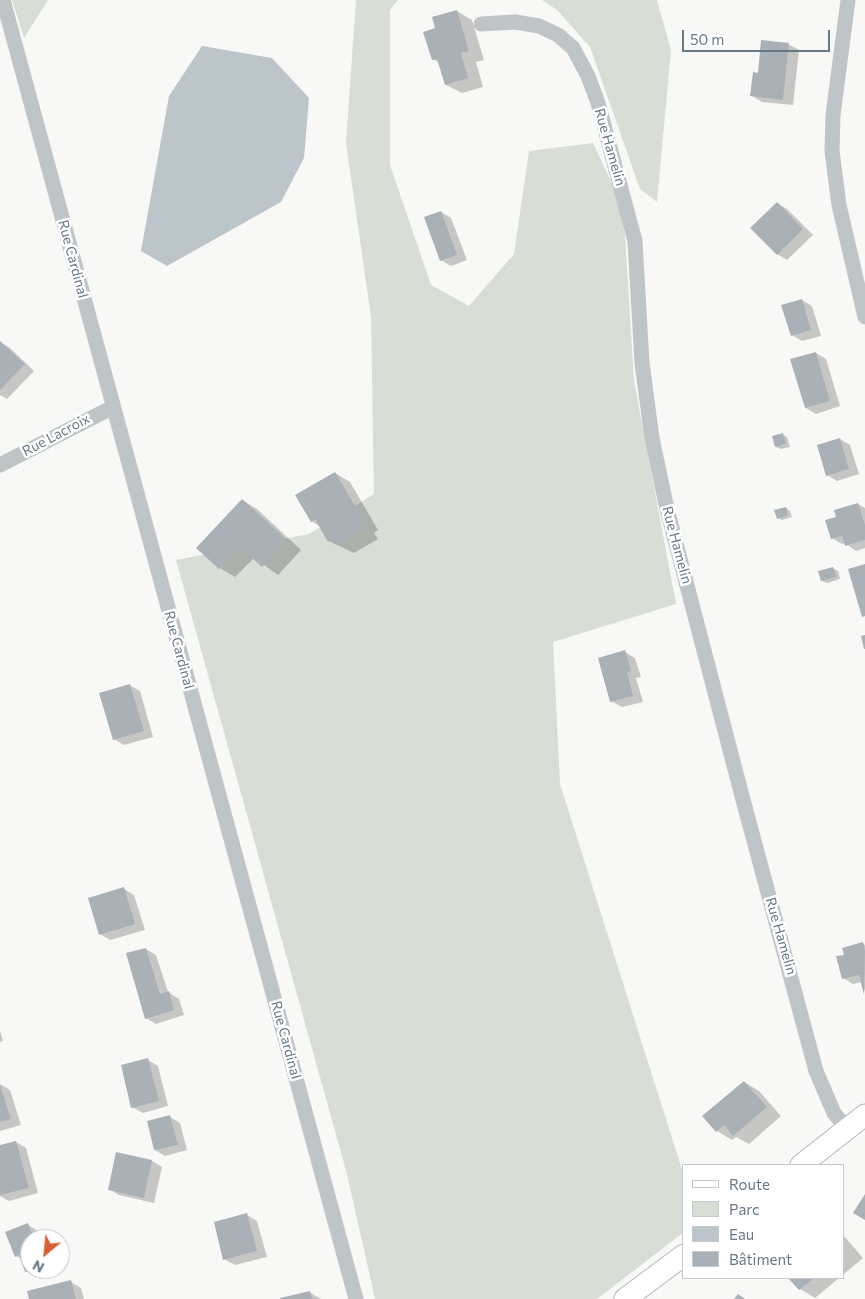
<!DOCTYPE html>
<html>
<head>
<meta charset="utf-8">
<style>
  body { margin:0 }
  #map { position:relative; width:865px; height:1299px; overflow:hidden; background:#f8f8f6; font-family:Commissioner,sans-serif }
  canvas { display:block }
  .legend { position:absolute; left:682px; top:1164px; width:162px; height:115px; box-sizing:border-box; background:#fff; border:1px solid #c3c9ce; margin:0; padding:6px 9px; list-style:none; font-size:15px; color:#697885 }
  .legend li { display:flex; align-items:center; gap:10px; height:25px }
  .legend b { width:25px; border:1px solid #c3c9ce }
  .north { position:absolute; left:20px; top:1229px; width:50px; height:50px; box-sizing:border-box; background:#fff; border:1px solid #c3c9ce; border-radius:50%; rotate:208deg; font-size:14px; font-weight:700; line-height:20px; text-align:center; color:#697885 }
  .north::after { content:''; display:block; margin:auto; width:18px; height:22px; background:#d95f36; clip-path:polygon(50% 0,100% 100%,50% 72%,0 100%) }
  .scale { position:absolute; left:682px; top:30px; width:148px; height:22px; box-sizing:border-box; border:2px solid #697885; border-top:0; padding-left:6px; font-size:15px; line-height:18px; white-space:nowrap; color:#697885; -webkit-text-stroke:4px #fff; paint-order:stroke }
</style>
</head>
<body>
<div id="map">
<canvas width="865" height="1299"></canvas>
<ul class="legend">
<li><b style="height:6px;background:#fff"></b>Route</li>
<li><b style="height:14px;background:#d8ddd5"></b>Parc</li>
<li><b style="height:14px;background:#bcc5ca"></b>Eau</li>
<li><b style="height:14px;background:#a9b1b6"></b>Bâtiment</li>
</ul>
<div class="north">N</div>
<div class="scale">50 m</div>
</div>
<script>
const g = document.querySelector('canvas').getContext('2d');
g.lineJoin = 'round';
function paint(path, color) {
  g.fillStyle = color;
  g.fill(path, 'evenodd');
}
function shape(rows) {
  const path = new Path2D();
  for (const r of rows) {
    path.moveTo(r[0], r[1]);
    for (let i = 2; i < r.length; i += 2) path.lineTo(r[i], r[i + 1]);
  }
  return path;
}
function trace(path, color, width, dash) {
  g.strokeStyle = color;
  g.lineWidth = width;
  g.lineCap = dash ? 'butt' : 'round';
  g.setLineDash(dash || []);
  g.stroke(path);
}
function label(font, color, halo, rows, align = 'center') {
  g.font = font + ' Commissioner,sans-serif';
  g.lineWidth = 5;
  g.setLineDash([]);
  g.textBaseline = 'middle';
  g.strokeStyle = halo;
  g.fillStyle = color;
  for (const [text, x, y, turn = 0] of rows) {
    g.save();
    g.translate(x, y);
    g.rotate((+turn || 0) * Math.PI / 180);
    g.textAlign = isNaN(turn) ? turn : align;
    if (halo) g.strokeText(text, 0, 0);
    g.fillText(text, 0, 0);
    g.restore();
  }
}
paint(shape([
  [12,0,48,0,24,38],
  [356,0,398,0,390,10,390,165,431,285,469,306,514,254,529,151,593,143,617,194,625,235,634,381,676,604,553,642,560,784,684,1176,684,1232,597,1299,375,1299,347,1174,176,560,309,534,374,494,371,317,346,143],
  [542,0,657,0,671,50,657,202,640,189,590,47,557,10]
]), '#d8ddd5');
paint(shape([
  [202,46,272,58,309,98,304,158,281,202,167,266,141,251,169,96]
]), '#bcc5ca');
paint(shape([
  [457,11,472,20,484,60,476,62,483,87,462,93,446,85,440,63,433,59,437,29],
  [788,44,799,50,793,105,762,102,752,96],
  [777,203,787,209,813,235,787,260,777,254],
  [441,212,451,218,467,260,451,266,441,260],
  [802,300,812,306,821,336,802,341,792,335],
  [0,342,10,348,34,371,7,399,0,395],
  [816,353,826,359,840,406,816,414,806,408],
  [783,435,787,437,790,447,781,449,776,447],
  [840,439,850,445,859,474,837,481,827,475],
  [335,473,350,482,378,530,374,533,378,539,354,553,329,541,321,527,311,521],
  [242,500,257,509,301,550,278,575,254,558,235,577,220,568,198,548],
  [858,504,865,508,865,548,856,551,845,543,842,544,832,538],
  [786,508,790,511,792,517,782,520,778,518],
  [833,568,838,571,840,579,827,583,822,581],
  [625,652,635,658,641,677,636,678,643,702,622,707,611,701],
  [129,685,140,691,153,737,124,745,114,739],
  [124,889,134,895,145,930,110,940,100,934],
  [863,944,865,945,865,992,862,982,853,984,843,978,845,956],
  [146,949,156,955,168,992,179,999,184,1015,156,1024,146,1018],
  [0,1031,3,1041,0,1042],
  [148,1060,158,1066,168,1106,143,1113,132,1107],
  [744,1082,759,1091,781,1116,749,1144,736,1137,732,1140,717,1131],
  [0,1084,10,1090,21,1125,0,1131],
  [170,1117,180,1123,187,1150,165,1156,155,1150],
  [16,1142,26,1148,38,1193,9,1201,0,1196,0,1147],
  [117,1153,152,1161,162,1167,154,1203,119,1195,109,1189],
  [247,1215,257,1221,267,1257,235,1265,224,1259],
  [28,1225,52,1239,30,1239,30,1269,56,1269,36,1277,26,1271,22,1259,16,1256],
  [844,1236,863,1258,844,1274],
  [790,1278,839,1278,815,1298,800,1289],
  [71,1282,81,1288,84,1299,30,1299],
  [309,1292,321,1299,282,1299]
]), '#0003');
paint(shape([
  [457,10,469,51,461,53,468,78,445,85,437,59,432,60,423,32,435,28,432,17],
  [761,40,789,43,783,100,750,96,753,72,758,73],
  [777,202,803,229,777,255,750,228],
  [441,211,457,255,440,261,424,217],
  [802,299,811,330,791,336,781,305],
  [0,341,25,364,0,390],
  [816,352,830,401,805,408,790,359],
  [783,433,786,444,775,447,772,436],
  [840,438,849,469,826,476,817,445],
  [335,472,364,521,360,524,363,530,337,545,334,539,328,542,315,519,311,522,295,495],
  [242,499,287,540,262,567,240,547,219,569,196,548],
  [858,503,865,525,865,540,845,546,842,536,831,539,825,520,836,517,834,510],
  [786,507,788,515,777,519,774,510],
  [865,564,865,616,862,617,848,569],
  [833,567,836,577,821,581,818,571],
  [865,635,865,649,864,649,861,636],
  [625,650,631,671,627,672,633,696,610,702,598,658],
  [130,684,144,731,113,740,99,693],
  [124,887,135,924,99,935,88,898],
  [863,942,865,951,864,995,859,975,842,979,836,956,844,955,842,948],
  [146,948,160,994,169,991,174,1010,145,1019,126,953],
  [148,1058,159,1101,131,1108,121,1065],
  [744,1081,767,1107,733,1136,724,1125,716,1132,702,1116],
  [0,1085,11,1119,0,1122],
  [170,1115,178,1145,154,1150,147,1121],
  [16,1141,29,1188,0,1195,0,1145],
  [116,1152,152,1160,144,1198,108,1190],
  [865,1194,865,1220,853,1213],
  [247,1213,257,1251,223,1260,214,1222],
  [28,1223,32,1233,41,1230,44,1239,30,1239,30,1270,25,1272,19,1255,15,1257,5,1232],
  [788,1278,814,1278,799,1290],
  [71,1280,76,1299,29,1299,27,1291],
  [310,1291,312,1299,280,1299,280,1298],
  [738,1294,745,1299,734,1299]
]), '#a9b1b6');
const secondary = shape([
  [801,1165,865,1115],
  [625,1299,684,1255]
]);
trace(secondary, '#b4b9be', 23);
trace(shape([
  [3,0,356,1299],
  [848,0,833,115,832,151,839,205,865,317],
  [481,24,515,22,539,26,558,35,573,48,588,76,598,103,635,241,642,363,652,438,667,509,742,796,816,1071,834,1113,847,1129],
  [0,465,113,407]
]), '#bfc4c7', 15);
trace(secondary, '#fff', 21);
label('14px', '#697885', '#fff', [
  ["Rue Hamelin",610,147,74],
  ["Rue Cardinal",73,259,75],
  ["Rue Lacroix",56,435,-28],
  ["Rue Hamelin",677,545,75],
  ["Rue Cardinal",179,650,75],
  ["Rue Hamelin",781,936,74],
  ["Rue Cardinal",286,1040,75]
]);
</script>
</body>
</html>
